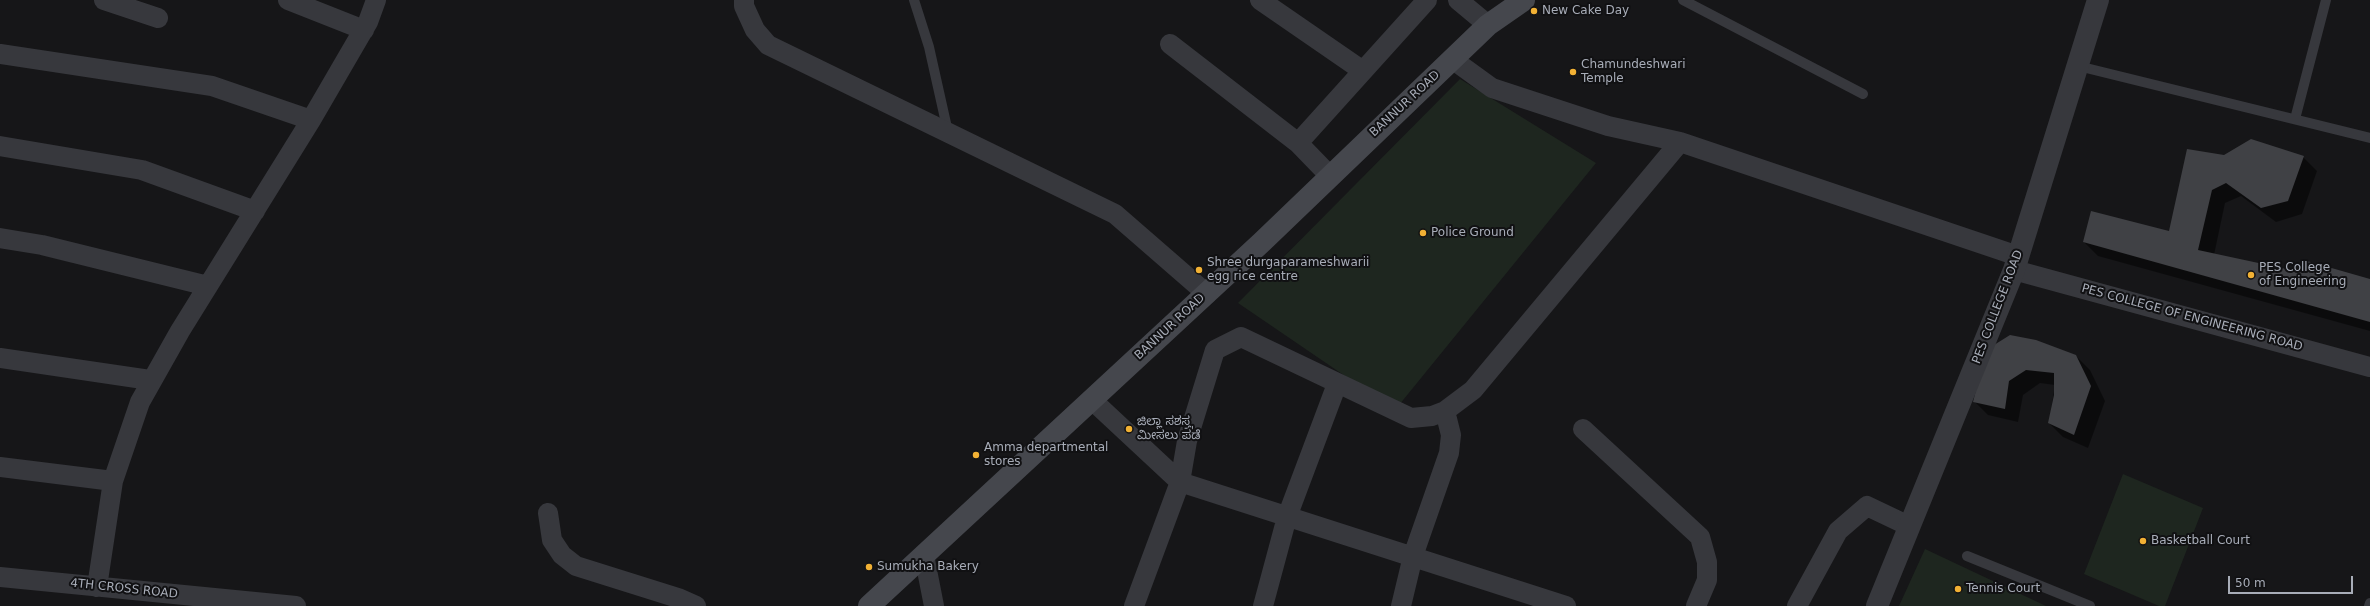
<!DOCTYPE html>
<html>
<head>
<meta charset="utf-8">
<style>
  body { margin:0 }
  #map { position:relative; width:2370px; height:606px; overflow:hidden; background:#161618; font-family:"DejaVu Sans",sans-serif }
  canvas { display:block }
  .scale { position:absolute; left:2228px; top:576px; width:125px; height:18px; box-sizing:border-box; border:2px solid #a8adb8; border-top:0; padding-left:5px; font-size:12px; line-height:14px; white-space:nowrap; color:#a8adb8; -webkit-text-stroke:3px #111113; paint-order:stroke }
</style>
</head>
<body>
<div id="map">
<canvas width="2370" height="606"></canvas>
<div class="scale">50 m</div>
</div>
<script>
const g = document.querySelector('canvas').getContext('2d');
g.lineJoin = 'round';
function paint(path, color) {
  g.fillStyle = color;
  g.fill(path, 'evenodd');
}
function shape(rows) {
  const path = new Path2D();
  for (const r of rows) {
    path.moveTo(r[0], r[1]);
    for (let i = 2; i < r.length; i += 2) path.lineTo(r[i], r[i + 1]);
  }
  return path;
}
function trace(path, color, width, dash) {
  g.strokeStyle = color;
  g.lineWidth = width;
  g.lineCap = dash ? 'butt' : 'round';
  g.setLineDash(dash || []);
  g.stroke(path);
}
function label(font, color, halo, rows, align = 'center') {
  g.font = font + ' "DejaVu Sans","Noto Sans Kannada",sans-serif';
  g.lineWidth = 4;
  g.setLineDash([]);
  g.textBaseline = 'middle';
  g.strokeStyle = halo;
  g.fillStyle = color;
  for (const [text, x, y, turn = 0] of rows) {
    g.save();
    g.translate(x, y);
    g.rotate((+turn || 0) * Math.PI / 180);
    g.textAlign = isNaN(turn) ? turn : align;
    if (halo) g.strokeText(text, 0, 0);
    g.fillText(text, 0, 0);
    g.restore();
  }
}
paint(shape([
  [1460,79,1596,163,1395,410,1238,303],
  [2123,474,2203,508,2165,606,2159,606,2084,574],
  [1925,549,2046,606,1899,606]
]), '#1e261f');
paint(shape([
  [2224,156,2303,157,2317,171,2302,214,2276,222,2241,196,2225,203,2214,255,2291,271,2370,280,2370,331,2098,256,2084,242,2170,232],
  [1986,350,2076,356,2090,370,2105,401,2088,448,2063,437,2049,423,2055,385,2040,383,2023,395,2018,422,1988,415,1974,401]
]), '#0007');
paint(shape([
  [2251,139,2304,156,2288,201,2261,208,2226,183,2212,190,2198,250,2291,270,2307,261,2370,279,2370,322,2083,242,2091,211,2169,231,2187,149,2224,155],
  [2010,335,2036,340,2076,355,2091,386,2074,435,2048,423,2054,395,2054,373,2026,370,2009,381,2005,409,1973,402,1986,350]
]), '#404145');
trace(shape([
  [914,0,929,47,948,132],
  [1683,0,1863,94],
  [2078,66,2370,138],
  [2295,119,2326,0],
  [1967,556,2090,606],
  [2369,606,2370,603]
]), '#37383d', 10);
trace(shape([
  [104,0,158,18],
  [288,0,364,30],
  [744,0,744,6,755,30,768,45,1115,214,1207,294],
  [1260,0,1363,71],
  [1458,0,1488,25],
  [1170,44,1298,143],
  [0,54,212,86,311,120],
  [1452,59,1492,88,1608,126,1680,142,2018,256],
  [0,146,142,170,255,211],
  [1330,176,1298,143,1427,0],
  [0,238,42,245,208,286],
  [2014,270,2370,367],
  [0,358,150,380],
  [1092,400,1180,482,1566,606],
  [1583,429,1700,537,1707,562,1707,580,1696,606],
  [0,467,113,481],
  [548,513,552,540,562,555,576,566,678,598,696,606],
  [924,555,934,606],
  [0,577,296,606],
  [97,587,113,481,140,402,180,331,311,120,368,22,376,0],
  [1134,606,1180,482,1187,441,1215,350,1241,337,1411,418,1432,416,1445,411,1473,390,1680,142],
  [1263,606,1287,517,1337,384],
  [1401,606,1413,556,1449,453,1451,435,1445,411],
  [1797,606,1838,531,1867,506,1909,526]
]), '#37383d', 20);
trace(shape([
  [1877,606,2014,270,2098,0]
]), '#37383d', 22);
trace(shape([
  [869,606,1262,242,1488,25,1524,0]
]), '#45474d', 22);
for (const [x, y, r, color] of [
  [1534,11,4,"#f2b134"],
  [1573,72,4,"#f2b134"],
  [1423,233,4,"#f2b134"],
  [1199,270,4,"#f2b134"],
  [2251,275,4,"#f2b134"],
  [1129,429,4,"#f2b134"],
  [976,455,4,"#f2b134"],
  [2143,541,4,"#f2b134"],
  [869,567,4,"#f2b134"],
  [1958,589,4,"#f2b134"]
]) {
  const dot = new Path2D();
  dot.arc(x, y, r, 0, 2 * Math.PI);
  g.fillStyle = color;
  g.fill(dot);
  trace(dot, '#111113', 1.5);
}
label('12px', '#a8adb8', '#111113', [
  ["New Cake Day",1542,11],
  ["Chamundeshwari",1581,65],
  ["Temple",1581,79],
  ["Police Ground",1431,233],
  ["Shree durgaparameshwarii",1207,263],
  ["egg rice centre",1207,277],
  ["PES College",2259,268],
  ["of Engineering",2259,282],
  ["ಜಿಲ್ಲಾ ಸಶಸ್ತ್ರ",1137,422],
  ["ಮೀಸಲು ಪಡೆ",1137,436],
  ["Amma departmental",984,448],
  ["stores",984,462],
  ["Basketball Court",2151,541],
  ["Sumukha Bakery",877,567],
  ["Tennis Court",1966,589]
], 'left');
label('12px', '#a8adb8', '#111113', [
  ["BANNUR ROAD",1405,104,-43],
  ["PES COLLEGE ROAD",1998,307,-69],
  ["PES COLLEGE OF ENGINEERING ROAD",2192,318,15],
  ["BANNUR ROAD",1170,327,-43],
  ["4TH CROSS ROAD",124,589,6]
]);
</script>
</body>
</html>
